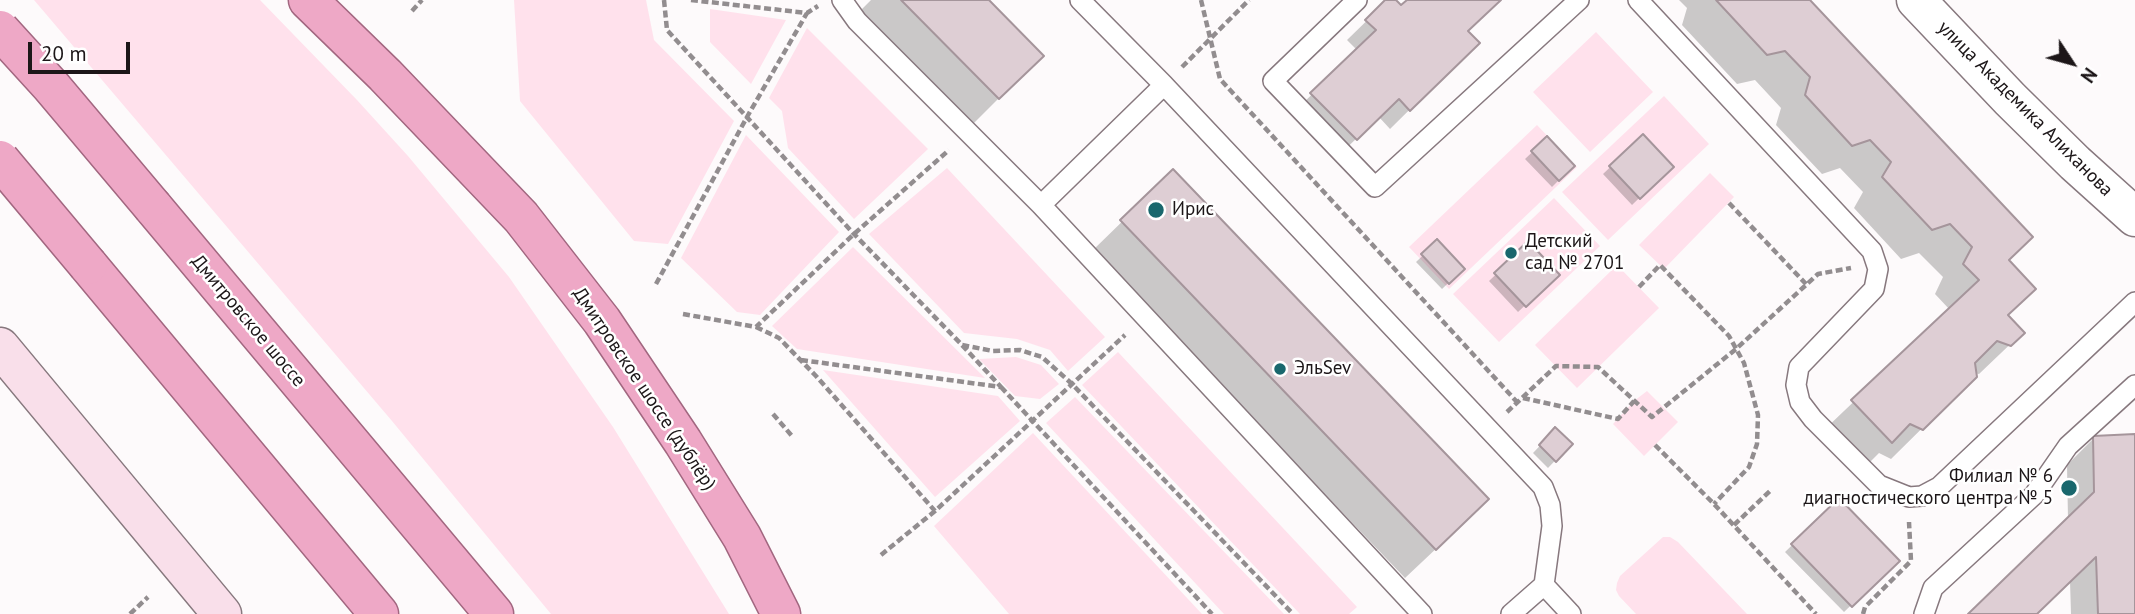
<!DOCTYPE html>
<html>
<head>
<meta charset="utf-8">
<style>
  body { margin:0 }
  #map { position:relative; width:2135px; height:614px; overflow:hidden; background:#fdfafb; font-family:"PT Sans",sans-serif }
  canvas { display:block }
  .north { position:absolute; left:2037px; top:28px; width:70px; height:70px; -webkit-text-stroke:5px #fff; paint-order:stroke; rotate:126deg; font-size:19px; font-weight:700; line-height:28px; text-align:center; color:#1c1618 }
  .north::after { content:''; display:block; margin:auto; width:24px; height:32px; background:#1c1618; clip-path:polygon(50% 0,100% 100%,50% 72%,0 100%) }
  .scale { position:absolute; left:28px; top:42px; width:102px; height:32px; box-sizing:border-box; border:4px solid #1c1618; border-top:0; padding-left:9px; font-size:21px; line-height:24px; white-space:nowrap; color:#1c1618; -webkit-text-stroke:5px #fff; paint-order:stroke }
</style>
</head>
<body>
<div id="map">
<canvas width="2135" height="614"></canvas>
<div class="north">N</div>
<div class="scale">20 m</div>
</div>
<script>
const g = document.querySelector('canvas').getContext('2d');
g.lineJoin = 'round';
function paint(path, color) {
  g.fillStyle = color;
  g.fill(path, 'evenodd');
}
function shape(rows) {
  const path = new Path2D();
  for (const r of rows) {
    path.moveTo(r[0], r[1]);
    for (let i = 2; i < r.length; i += 2) path.lineTo(r[i], r[i + 1]);
  }
  return path;
}
function trace(path, color, width, dash) {
  g.strokeStyle = color;
  g.lineWidth = width;
  g.lineCap = dash ? 'butt' : 'round';
  g.setLineDash(dash || []);
  g.stroke(path);
}
function label(font, color, halo, rows, align = 'center') {
  g.font = font + ' "PT Sans",sans-serif';
  g.lineWidth = 5;
  g.setLineDash([]);
  g.textBaseline = 'middle';
  g.strokeStyle = halo;
  g.fillStyle = color;
  for (const [text, x, y, turn = 0] of rows) {
    g.save();
    g.translate(x, y);
    g.rotate((+turn || 0) * Math.PI / 180);
    g.textAlign = isNaN(turn) ? turn : align;
    if (halo) g.strokeText(text, 0, 0);
    g.fillText(text, 0, 0);
    g.restore();
  }
}
paint(shape([
  [34,0,260,0,357,100,408,156,509,277,613,427,729,614,551,614,392,421],
  [514,0,646,0,654,40,734,121,668,244,634,241,520,101],
  [710,9,786,20,751,84,710,42],
  [807,28,928,149,854,219,788,148,782,111,769,98],
  [1596,32,1653,92,1590,152,1533,92],
  [1664,96,1709,144,1608,240,1562,192],
  [1537,125,1577,167,1449,289,1409,247],
  [746,135,839,232,760,315,737,312,681,258],
  [947,168,1105,337,1068,371,1050,350,1017,339,964,333,869,234],
  [1710,173,1734,197,1664,269,1639,245],
  [1554,198,1600,246,1499,342,1453,294],
  [853,247,985,378,797,349,772,326],
  [1617,265,1659,308,1577,388,1535,345],
  [1118,352,1357,607,1349,614,1300,614,1082,385],
  [1016,357,1041,365,1059,384,1040,399,1015,396,979,359],
  [823,370,998,396,1020,421,935,497],
  [1647,391,1678,422,1644,456,1613,424,1634,401],
  [1075,397,1284,614,1224,614,1046,423],
  [1033,433,1202,614,1009,614,934,526],
  [1663,537,1670,537,1678,542,1747,614,1636,614,1619,596,1616,590,1617,583,1620,576]
]), '#ffe1ec');
paint(shape([
  [871,0,986,0,1041,56,969,128,857,14],
  [1388,0,1394,0,1401,8,1409,0,1499,0,1466,32,1477,43,1390,129,1379,117,1336,158,1293,113,1357,50,1347,40],
  [1679,0,1808,0,2007,261,2006,316,2022,333,1979,374,1974,373,1975,376,1891,459,1879,453,1861,471,1823,431,1950,310,1935,294,1943,277,1919,253,1901,259,1854,208,1863,192,1840,168,1822,174,1776,125,1781,108,1755,80,1737,84,1682,25,1687,8],
  [1642,137,1671,167,1632,205,1603,174],
  [1546,139,1573,166,1552,187,1525,159],
  [1173,172,1457,529,1405,578,1092,251],
  [1437,242,1463,269,1442,289,1416,262],
  [1528,244,1557,275,1518,312,1489,281],
  [1556,429,1571,444,1548,468,1533,453],
  [2135,436,2135,614,2071,614,2070,581,2035,614,1970,614,2068,520,2067,465,2094,438],
  [1839,500,1897,561,1844,612,1785,552]
]), '#0003');
const building = shape([
  [901,0,989,0,1044,56,999,99,901,0],
  [1385,0,1396,0,1401,5,1407,0,1501,0,1468,31,1480,43,1410,111,1399,99,1357,140,1310,93,1376,30,1365,20,1385,0],
  [1716,0,1810,0,2033,237,2009,260,2036,289,2008,315,2025,333,2011,346,1997,341,1975,363,1977,377,1923,430,1910,424,1892,443,1851,400,1979,280,1963,264,1972,247,1950,224,1932,230,1882,177,1891,162,1870,140,1852,146,1805,95,1810,77,1785,51,1767,55,1716,0],
  [1643,134,1674,167,1640,199,1609,166,1643,134],
  [1547,136,1575,166,1559,181,1531,151,1547,136],
  [1173,169,1489,499,1436,550,1120,220,1173,169],
  [1437,239,1465,269,1449,284,1421,254,1437,239],
  [1528,241,1560,275,1526,307,1494,273,1528,241],
  [1555,427,1573,444,1556,462,1539,445,1555,427],
  [2135,434,2135,614,2098,614,2096,557,2037,614,1968,614,2094,492,2093,436,2135,434],
  [1839,498,1900,561,1852,607,1791,544,1839,498]
]);
paint(building, '#deced4');
trace(building, '#a5959b', 2);
const service = shape([
  [842,0,857,21,1041,205,1422,614],
  [1080,0,1164,85,1543,487,1550,505,1552,526,1544,585,1511,614],
  [1357,0,1273,81,1375,187,1579,0],
  [1638,0,1872,251,1878,269,1874,289,1799,367,1796,385,1800,402,1813,419,1879,485,1909,497,1922,496,1939,487,2135,302],
  [1041,205,1164,85],
  [1544,585,1571,614],
  [1924,614,1933,588,2034,495,2068,446,2135,385]
]);
const tertiary = shape([
  [1916,0,2010,99,2075,163,2135,217]
]);
const secondary = shape([
  [0,347,222,614]
]);
const trunk = shape([
  [308,0,385,75,521,217,602,321,683,442,742,537,781,614],
  [153,207,494,614],
  [88,265,379,614]
]);
trace(service, '#87787e', 22);
trace(tertiary, '#87787e', 41);
trace(secondary, '#87787e', 41);
trace(trunk, '#a26780', 41);
trace(shape([
  [664,0,667,30,854,234,962,345,993,351,1020,350,1042,357,1072,384,1293,614],
  [691,0,807,13,818,6],
  [1201,0,1220,79,1517,402],
  [412,11,422,0],
  [1182,67,1249,0],
  [1729,203,1806,284],
  [656,284,747,117,807,13],
  [1639,287,1660,265,1729,336,1744,363,1758,415,1757,444,1749,467,1714,504],
  [683,314,756,327,854,234,949,150],
  [756,327,779,338,816,376,935,511,1125,335],
  [801,360,1001,387,962,345],
  [1001,387,1212,614],
  [1523,398,1618,419,1634,401],
  [1507,412,1556,366,1598,367,1652,417,1736,349,1818,274,1851,268],
  [773,414,792,436],
  [1655,445,1714,504,1816,614],
  [1734,525,1771,490],
  [881,555,935,511],
  [130,614,148,597],
  [1863,614,1865,607,1911,561,1909,522]
]), '#928d8f', 4.5, [7, 3.5]);
trace(service, '#fff', 19);
trace(tertiary, '#fff', 38);
trace(secondary, '#f9dfea', 38);
trace(trunk, '#eea8c6', 38);
const trunkBridge = shape([
  [0,30,51,86,153,207],
  [0,160,88,265]
]);
trace(trunkBridge, '#a26780', 41, []);
trace(trunkBridge, '#eea8c6', 38);
for (const [x, y, r, color] of [
  [1156,210,9,"#19676d"],
  [1511,253,7,"#19676d"],
  [1280,369,7,"#19676d"],
  [2069,488,9,"#19676d"]
]) {
  const dot = new Path2D();
  dot.arc(x, y, r, 0, 2 * Math.PI);
  g.fillStyle = color;
  g.fill(dot);
  trace(dot, '#fff', 2.5);
}
label('19px', '#1c1618', '#fff', [
  ["улица Академика Алиханова",2025,109,45],
  ["Дмитровское шоссе",248,321,50],
  ["Дмитровское шоссе (дублёр)",644,389,56]
]);
label('19px', '#1c1618', '#fff', [
  ["Ирис",1172,210],
  ["Детский",1525,242],
  ["сад № 2701",1525,264],
  ["ЭльSev",1294,369],
  ["Филиал № 6",2053,477,"right"],
  ["диагностического центра № 5",2053,499,"right"]
], 'left');
</script>
</body>
</html>
